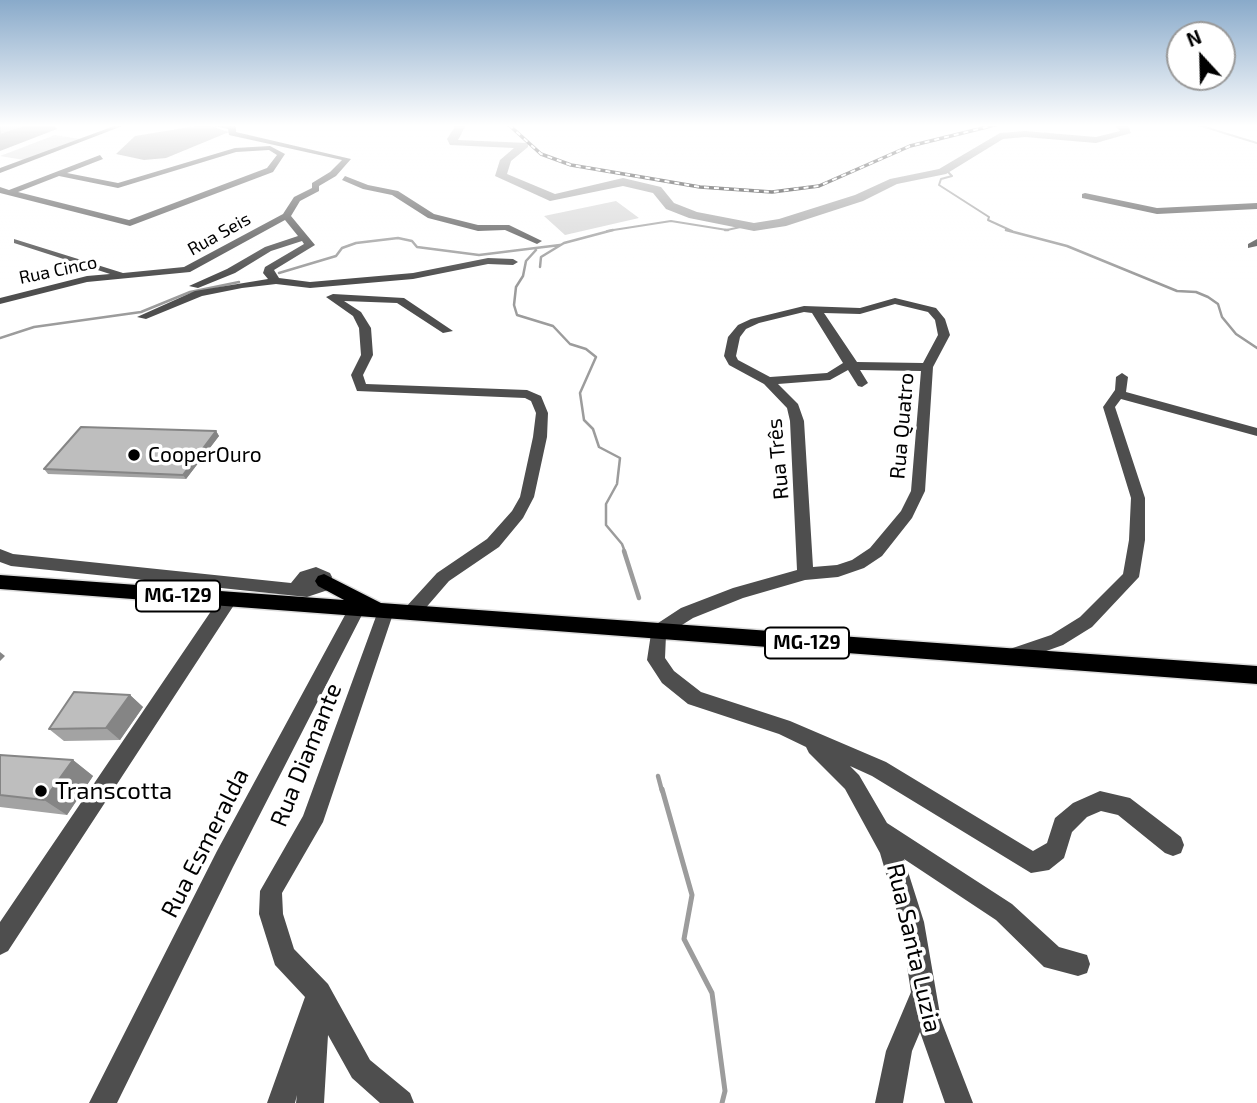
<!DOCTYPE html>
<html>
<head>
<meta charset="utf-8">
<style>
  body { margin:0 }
  #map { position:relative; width:1257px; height:1103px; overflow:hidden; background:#fff; font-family:"Exo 2",sans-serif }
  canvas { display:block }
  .north { position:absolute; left:1166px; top:21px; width:70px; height:70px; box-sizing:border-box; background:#fff; border:2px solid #999; border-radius:50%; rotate:338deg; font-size:19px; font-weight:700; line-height:28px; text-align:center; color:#000 }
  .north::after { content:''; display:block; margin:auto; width:24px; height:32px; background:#000; clip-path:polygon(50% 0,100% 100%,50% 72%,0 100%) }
</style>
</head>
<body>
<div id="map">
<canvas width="1257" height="1103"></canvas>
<div class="north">N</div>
</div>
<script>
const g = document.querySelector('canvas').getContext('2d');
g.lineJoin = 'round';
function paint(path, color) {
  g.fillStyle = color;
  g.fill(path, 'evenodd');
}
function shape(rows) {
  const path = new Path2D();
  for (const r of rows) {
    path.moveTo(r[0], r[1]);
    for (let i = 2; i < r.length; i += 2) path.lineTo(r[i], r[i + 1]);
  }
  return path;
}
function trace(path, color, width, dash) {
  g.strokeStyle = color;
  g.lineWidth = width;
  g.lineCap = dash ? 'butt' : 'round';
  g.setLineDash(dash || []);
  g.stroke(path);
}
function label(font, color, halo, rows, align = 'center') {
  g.font = font + ' "Exo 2",sans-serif';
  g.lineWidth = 7;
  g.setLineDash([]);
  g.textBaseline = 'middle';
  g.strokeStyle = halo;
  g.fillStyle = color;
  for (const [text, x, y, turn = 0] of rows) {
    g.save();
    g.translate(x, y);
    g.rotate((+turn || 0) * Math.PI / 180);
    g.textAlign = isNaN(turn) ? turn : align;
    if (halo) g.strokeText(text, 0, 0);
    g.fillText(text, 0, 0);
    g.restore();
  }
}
paint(shape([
  [55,135,80,139,24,160,0,156],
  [616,201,639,218,565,235,544,216]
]), '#d5d5d5');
paint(shape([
  [196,126,210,126,229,132,166,158,144,160,116,154,135,136]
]), '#9c9c9c');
trace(shape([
  [1198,125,1257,143],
  [946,170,952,176,941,179,939,185,989,217,988,220,1012,231],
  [607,231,671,221,727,230,745,226]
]), '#9c9c9c', 2);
trace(shape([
  [725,230,728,230],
  [1006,230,1067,246,1177,291,1196,292,1208,297,1218,304,1222,317,1236,334,1257,348],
  [536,250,526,261,523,276,516,287,514,305,517,315,553,326,570,344,586,349,596,357,580,393,584,420,593,429,599,447,620,458,617,484,606,504,606,525,622,544,625,552],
  [540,267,541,257,564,243,613,230],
  [279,273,336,256,342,248,356,243,398,238,412,241,417,247,479,255,560,245],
  [0,338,34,327,141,312,190,292,239,282]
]), '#9c9c9c', 2.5);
trace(shape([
  [624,551,639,598],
  [658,776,662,791]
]), '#9c9c9c', 4.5);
trace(shape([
  [662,789,692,895,684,939,712,993,725,1091,722,1103]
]), '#9c9c9c', 5);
paint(shape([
  [456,125,466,125,458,140,528,143,528,147,511,161,507,174,555,194,623,178,661,187,674,203,697,212,754,223,779,219,855,195,890,179,939,169,1000,133,1025,131,1096,137,1120,131,1114,125,1128,125,1131,133,1096,143,1025,137,1003,139,946,174,897,184,863,201,786,226,754,231,689,218,666,209,653,193,623,186,550,201,495,176,500,160,514,148,450,145,447,139,456,125]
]), '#9c9c9c');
const major = shape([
  [324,574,381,603,1257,666,1257,684,0,589,0,575,344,600,318,586,315,581,318,576,324,574]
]);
trace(major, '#dbdbdb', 3);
paint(shape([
  [117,125,125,125,0,173,0,168,117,125],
  [211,125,232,125,236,127,236,132,351,159,336,176,319,186,319,191,300,201,291,216,315,245,274,270,279,278,310,282,413,273,488,258,513,259,518,262,513,265,488,264,413,279,310,288,276,284,242,288,202,296,146,319,137,317,195,291,268,279,263,273,265,267,304,244,302,241,271,251,235,273,198,288,189,286,227,269,265,247,298,236,285,220,190,272,87,282,0,304,0,298,87,276,110,274,14,243,14,239,123,273,184,267,283,214,294,197,312,188,312,183,330,172,342,160,229,135,228,129,211,125],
  [270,146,285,154,273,172,130,226,0,193,0,187,9,190,100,155,103,159,67,173,118,183,235,148,270,146],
  [269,150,277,155,267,168,129,220,18,192,59,176,118,188,236,152,269,150],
  [345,176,368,185,398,191,434,214,478,225,509,225,542,241,537,244,505,230,478,231,428,218,392,195,363,189,342,180,345,176],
  [1085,193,1157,208,1257,203,1257,209,1157,214,1082,198,1082,194,1085,193],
  [1257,239,1257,246,1248,248,1248,244,1257,239],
  [333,294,404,298,453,331,443,333,397,303,344,301,361,312,371,328,373,355,363,375,366,384,527,390,541,396,548,413,547,437,534,497,523,518,499,547,449,581,417,618,411,620,405,618,402,613,405,608,437,573,487,539,512,511,520,497,533,437,536,413,531,401,525,398,357,391,351,375,361,355,359,328,353,316,326,297,333,294],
  [895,298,936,308,945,319,950,335,933,367,925,491,912,518,882,556,864,568,838,577,805,580,743,598,693,618,666,635,665,658,674,671,701,692,790,721,886,762,1033,851,1047,843,1055,818,1073,803,1100,791,1130,798,1181,837,1184,845,1181,853,1173,856,1165,853,1118,815,1101,811,1087,817,1072,832,1064,858,1049,870,1031,873,872,776,850,766,859,775,887,823,1012,904,1059,947,1087,955,1090,964,1087,973,1078,976,1044,967,996,920,904,859,924,922,941,1020,973,1103,945,1103,920,1032,912,1051,903,1103,875,1103,886,1051,911,992,900,922,880,853,845,789,809,753,806,747,779,734,688,704,662,683,647,660,652,627,681,608,733,588,797,570,790,421,787,408,764,384,729,365,724,356,728,337,738,325,751,319,804,306,860,308,895,298],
  [895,304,928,312,935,320,938,335,923,363,857,362,824,313,860,314,895,304],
  [804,312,812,313,843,363,827,373,770,377,738,360,736,356,740,337,746,329,759,323,804,312],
  [848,370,858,386,862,387,868,383,860,370,921,371,911,491,901,511,870,548,852,560,837,565,813,567,804,421,798,404,778,384,830,380,848,370],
  [1122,373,1128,377,1126,392,1257,428,1257,436,1121,399,1115,407,1145,498,1145,540,1139,577,1092,627,1063,645,1010,664,1004,661,1001,656,1004,651,1051,635,1080,617,1123,574,1129,540,1131,498,1103,407,1115,390,1116,377,1122,373],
  [0,549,13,554,291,583,300,572,316,567,330,573,332,577,328,590,307,597,11,566,0,562,0,549],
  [228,593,234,595,236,600,234,605,8,951,0,955,0,922,222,595,228,593],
  [357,602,363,604,365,609,233,867,117,1103,89,1103,217,851,351,604,357,602],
  [386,604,392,606,394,611,323,822,282,893,283,914,294,949,328,984,370,1060,410,1093,414,1103,380,1103,352,1078,328,1035,324,1103,296,1103,297,1095,295,1103,267,1103,305,997,275,965,259,914,260,891,303,816,378,611,380,606,386,604]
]), '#4e4e4e');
paint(major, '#000');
const rail = shape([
  [509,125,541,154,571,165,700,187,772,192,819,186,910,146,995,125]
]);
trace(rail, '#000', 3.5);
trace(rail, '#fff', 2, [5]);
paint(shape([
  [216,431,219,436,186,479,48,474,44,469],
  [130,695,143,707,120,740,64,741,49,729],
  [0,755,73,760,93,776,67,815,0,807]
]), '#a3a3a3');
paint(shape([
  [30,125,54,125,57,129,0,151,0,135],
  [216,431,219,436,186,479,183,475],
  [0,652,5,656,0,661],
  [130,695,143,707,120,740,106,728],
  [73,760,93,776,67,815,44,800]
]), '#858585');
const building = shape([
  [0,125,30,125,0,135,0,125],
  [81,427,216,431,183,475,44,469,81,427],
  [74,692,130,695,106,728,49,729,74,692],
  [0,755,73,760,44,800,0,795,0,755]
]);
paint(building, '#bebebe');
trace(building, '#858585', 2);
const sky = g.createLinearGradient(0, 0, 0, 279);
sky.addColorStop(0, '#89aaca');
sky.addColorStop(0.45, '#fff');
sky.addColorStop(1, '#ffffff00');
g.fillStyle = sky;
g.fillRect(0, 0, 1257, 279);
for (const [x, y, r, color] of [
  [134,455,7,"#000"],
  [41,791,7,"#000"]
]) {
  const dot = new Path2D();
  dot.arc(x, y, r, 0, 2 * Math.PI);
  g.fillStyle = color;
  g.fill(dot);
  trace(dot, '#fff', 2.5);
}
label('18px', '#000', '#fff', [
  ["Rua Seis",219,234,-29],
  ["Rua Cinco",58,270,-12]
]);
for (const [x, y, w] of [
  [178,596,84],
  [807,643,84]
]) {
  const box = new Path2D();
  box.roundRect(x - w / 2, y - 15.5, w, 31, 5);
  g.fillStyle = '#fff';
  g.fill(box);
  trace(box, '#000', 2);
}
label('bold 19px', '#000', null, [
  ["MG-129",178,596],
  ["MG-129",807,643]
]);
label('21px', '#000', '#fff', [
  ["Rua Quatro",902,426,-85],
  ["Rua Três",778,459,-95]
]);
label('21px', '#000', '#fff', [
  ["CooperOuro",148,455]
], 'left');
label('24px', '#000', '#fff', [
  ["Rua Diamante",306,755,-68],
  ["Rua Esmeralda",205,843,-63],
  ["Rua Santa Luzia",914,948,77]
]);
label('24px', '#000', '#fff', [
  ["Transcotta",55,791]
], 'left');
</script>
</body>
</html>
